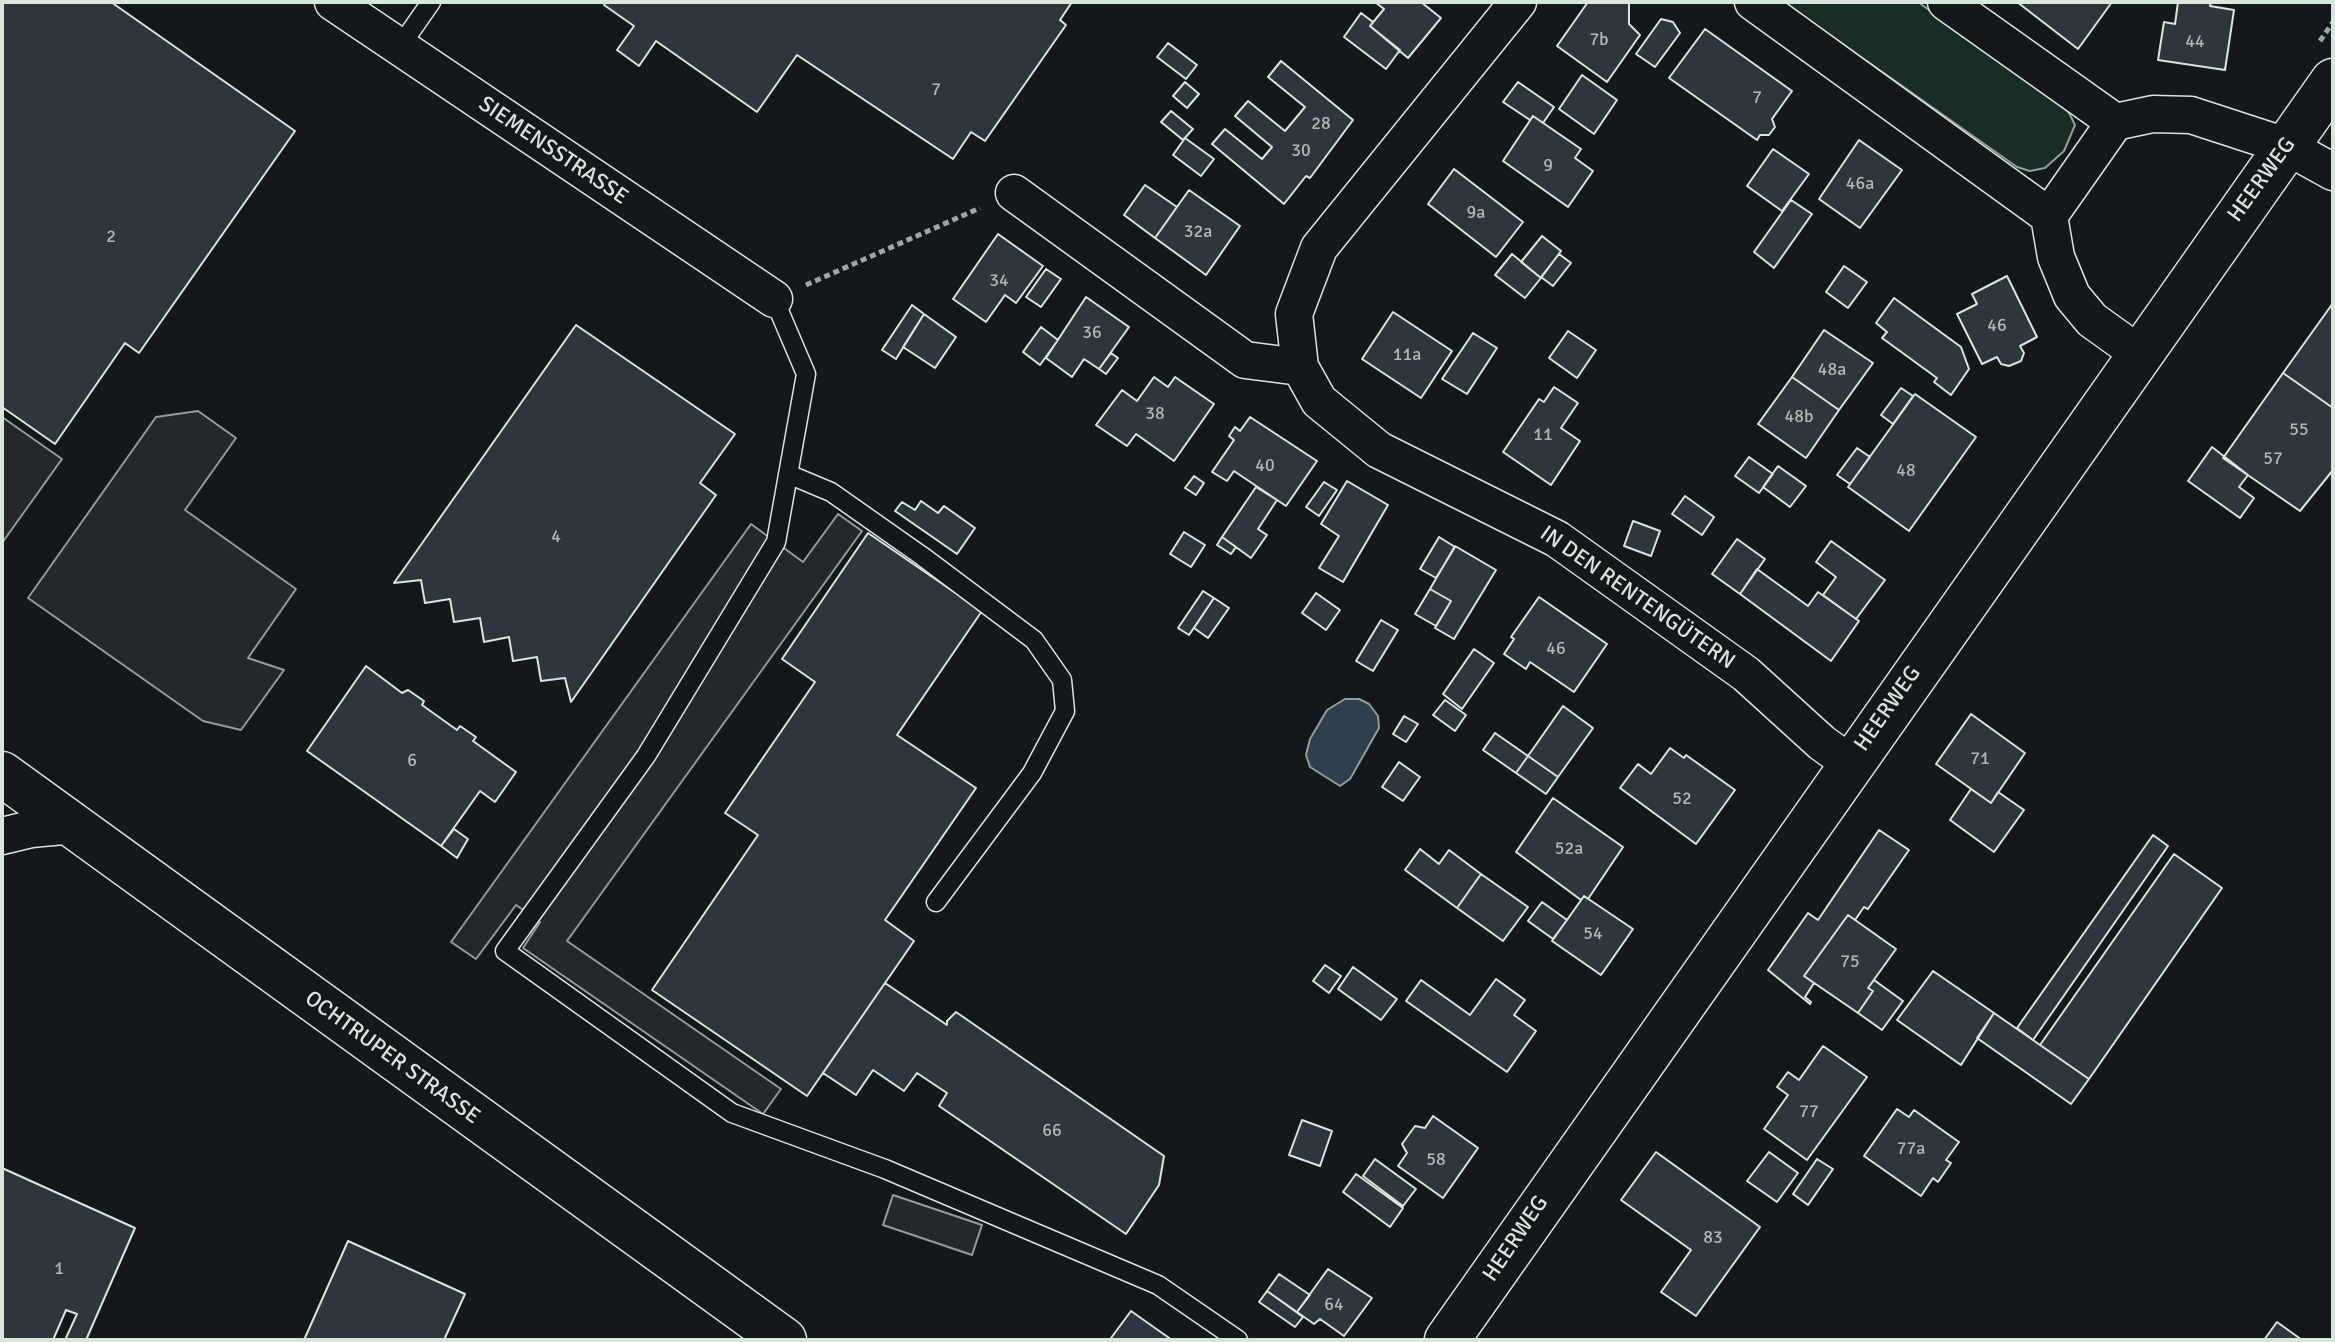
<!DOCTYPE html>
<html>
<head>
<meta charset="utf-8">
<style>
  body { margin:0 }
  #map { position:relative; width:2335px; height:1342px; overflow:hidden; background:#14181c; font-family:Signika,sans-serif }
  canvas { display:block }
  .frame { position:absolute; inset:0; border:4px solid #d8e6dc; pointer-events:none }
</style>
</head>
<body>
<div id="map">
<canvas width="2335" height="1342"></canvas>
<div class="frame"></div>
</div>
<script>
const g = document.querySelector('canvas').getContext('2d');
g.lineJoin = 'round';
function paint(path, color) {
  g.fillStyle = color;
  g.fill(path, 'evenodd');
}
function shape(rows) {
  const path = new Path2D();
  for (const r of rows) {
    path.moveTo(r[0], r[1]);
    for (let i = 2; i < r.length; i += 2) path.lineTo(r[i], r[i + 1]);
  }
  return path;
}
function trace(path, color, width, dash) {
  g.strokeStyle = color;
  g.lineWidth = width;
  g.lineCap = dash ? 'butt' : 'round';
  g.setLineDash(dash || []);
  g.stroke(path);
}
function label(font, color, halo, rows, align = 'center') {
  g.font = font + ' Signika,sans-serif';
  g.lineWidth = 6;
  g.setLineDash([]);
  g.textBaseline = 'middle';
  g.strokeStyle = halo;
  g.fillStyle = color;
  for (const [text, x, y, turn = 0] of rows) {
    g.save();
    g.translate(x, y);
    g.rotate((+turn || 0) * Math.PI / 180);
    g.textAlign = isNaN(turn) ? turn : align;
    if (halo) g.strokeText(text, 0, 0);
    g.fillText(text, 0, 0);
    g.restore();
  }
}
const green = shape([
  [1783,2,1918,2,2067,109,2075,125,2064,151,2045,168,2030,171,2017,167,1783,2]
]);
paint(green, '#1a2d24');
trace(green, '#939e99', 2);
const parking = shape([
  [198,411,236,438,185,510,296,589,248,658,284,670,241,730,203,721,28,598,156,417,198,411],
  [2,417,62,459,2,543,2,417],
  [838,514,862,531,567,941,781,1089,763,1114,523,948,540,922,516,905,476,959,451,942,751,524,803,562,838,514],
  [893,1195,982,1225,972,1255,883,1225,893,1195]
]);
paint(parking, '#24282b');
trace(parking, '#939e99', 2);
const water = shape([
  [1345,699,1359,699,1369,704,1378,716,1379,728,1350,779,1340,786,1310,767,1306,755,1310,739,1327,710,1345,699]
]);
paint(water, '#2f3f4d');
trace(water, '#939e99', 2);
const building = shape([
  [2,2,111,2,295,131,139,353,125,343,55,444,2,407,2,2],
  [606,2,1072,2,1060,20,1066,25,985,141,971,132,953,159,797,55,757,112,656,41,639,66,617,50,634,26,604,5,606,2],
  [1375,2,1421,2,1441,18,1408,58,1370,26,1384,9,1375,2],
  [1588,2,1629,2,1629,24,1640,35,1607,82,1557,46,1588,2],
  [2017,2,2112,2,2078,49,2017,2],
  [2178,2,2211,2,2210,6,2234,10,2225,70,2158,60,2164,22,2175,24,2178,2],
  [1361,13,1373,22,1370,26,1400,50,1386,69,1344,37,1361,13],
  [1661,19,1673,22,1680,33,1655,67,1636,54,1661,19],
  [1705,29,1792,91,1772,119,1775,127,1769,135,1760,135,1757,140,1669,78,1705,29],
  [1168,43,1197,65,1186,79,1157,57,1168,43],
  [1281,61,1353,120,1310,178,1306,176,1284,204,1212,144,1225,129,1262,159,1272,147,1235,116,1248,101,1285,131,1305,107,1268,77,1281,61],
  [1582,75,1617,100,1594,134,1559,109,1582,75],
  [1185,82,1199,94,1187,108,1173,96,1185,82],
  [1518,82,1554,107,1543,123,1533,116,1530,120,1503,102,1518,82],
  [1171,111,1193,129,1183,140,1161,122,1171,111],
  [1533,116,1581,149,1575,158,1593,171,1568,207,1503,161,1533,116],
  [1185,138,1214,159,1201,176,1173,155,1185,138],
  [1859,140,1902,170,1860,228,1819,199,1859,140],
  [1773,149,1809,174,1782,211,1747,186,1773,149],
  [1454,169,1523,222,1496,257,1428,204,1454,169],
  [1145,185,1177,207,1155,238,1124,215,1145,185],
  [1189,190,1240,226,1206,275,1155,238,1189,190],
  [1791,200,1812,214,1774,268,1754,252,1791,200],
  [998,234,1043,266,1016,303,1005,295,986,322,953,299,998,234],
  [1542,236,1561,251,1541,278,1521,262,1542,236],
  [1512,254,1541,278,1525,298,1495,275,1512,254],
  [1559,254,1571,263,1553,286,1541,277,1559,254],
  [1844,266,1867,282,1848,308,1826,292,1844,266],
  [1046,269,1061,279,1041,307,1026,297,1046,269],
  [2007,276,2037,337,2020,346,2024,353,2021,361,2009,366,2001,364,1997,357,1982,364,1957,314,1977,304,1972,294,2007,276],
  [1086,297,1129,327,1099,369,1084,359,1072,377,1046,358,1086,297],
  [1894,298,1961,347,1969,369,1951,395,1934,382,1937,378,1882,338,1887,332,1876,323,1894,298],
  [2333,303,2333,408,2283,373,2333,303],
  [912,305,924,314,896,359,882,350,912,305],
  [1393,312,1452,351,1421,398,1362,359,1393,312],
  [924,314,956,337,935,368,903,347,924,314],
  [576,325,735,434,700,483,716,495,571,702,565,678,541,681,537,657,513,661,509,637,484,642,480,618,454,622,450,599,425,603,421,580,394,583,576,325],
  [1041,327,1058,340,1040,365,1023,352,1041,327],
  [1824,330,1873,363,1839,410,1792,377,1824,330],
  [1568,331,1596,350,1577,378,1549,358,1568,331],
  [1473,333,1497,348,1467,394,1442,379,1473,333],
  [1111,353,1118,358,1106,374,1099,369,1111,353],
  [2283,373,2333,408,2333,470,2300,511,2223,458,2283,373],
  [1154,377,1168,387,1175,377,1214,404,1174,461,1136,434,1127,446,1096,425,1122,390,1137,401,1154,377],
  [1792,377,1839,410,1806,458,1758,424,1792,377],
  [1554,387,1578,403,1561,428,1580,441,1551,485,1503,452,1539,399,1544,402,1554,387],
  [1901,388,1913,396,1893,424,1881,415,1901,388],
  [1915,394,1976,437,1909,531,1848,487,1915,394],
  [1250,417,1317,461,1286,506,1234,471,1227,481,1212,472,1234,440,1229,436,1235,427,1240,431,1250,417],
  [2212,447,2248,475,2239,487,2254,498,2240,518,2188,481,2212,447],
  [1857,448,1870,457,1850,484,1837,475,1857,448],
  [1749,457,1773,474,1759,493,1735,476,1749,457],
  [1778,466,1806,486,1790,507,1763,487,1778,466],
  [1194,476,1204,483,1196,495,1185,488,1194,476],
  [1347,481,1388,505,1343,582,1319,568,1339,536,1321,524,1347,481],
  [1324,482,1337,490,1319,516,1306,507,1324,482],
  [1256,487,1277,500,1258,529,1267,535,1251,558,1222,537,1256,487],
  [1685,496,1714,517,1702,535,1672,514,1685,496],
  [921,501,938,513,944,506,975,528,957,554,895,511,902,502,915,510,921,501],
  [1633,521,1660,531,1651,556,1624,546,1633,521],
  [1184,532,1205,545,1191,567,1170,554,1184,532],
  [868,533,982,611,897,735,976,788,885,920,914,941,807,1096,652,990,758,835,725,813,815,682,782,659,868,533],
  [1222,537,1236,547,1231,554,1217,545,1222,537],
  [1439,537,1455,547,1436,578,1420,569,1439,537],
  [1737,539,1765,559,1740,594,1712,574,1737,539],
  [1831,541,1885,580,1856,619,1823,595,1836,577,1816,562,1831,541],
  [1455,546,1496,570,1454,639,1435,628,1451,601,1430,589,1455,546],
  [1757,569,1808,606,1818,592,1859,621,1831,661,1740,594,1757,569],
  [1430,589,1451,601,1436,626,1415,614,1430,589],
  [1203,591,1214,598,1189,635,1178,628,1203,591],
  [1316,593,1340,610,1326,630,1302,613,1316,593],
  [1539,597,1607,644,1574,692,1530,662,1526,669,1504,654,1514,639,1511,637,1539,597],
  [1214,598,1229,608,1208,638,1194,628,1214,598],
  [1381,620,1398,630,1373,671,1356,661,1381,620],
  [1474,649,1494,663,1462,709,1443,694,1474,649],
  [366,666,402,693,408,690,424,701,422,705,457,730,460,726,476,737,473,741,516,772,495,802,480,791,441,846,307,751,366,666],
  [1445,700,1466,715,1455,731,1433,715,1445,700],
  [1563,706,1593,728,1558,777,1528,756,1563,706],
  [1971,714,2025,753,1991,803,1936,764,1971,714],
  [1404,716,1418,724,1406,742,1393,734,1404,716],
  [1495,733,1528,756,1516,773,1483,750,1495,733],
  [1670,748,1684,758,1686,755,1735,790,1696,844,1620,788,1638,764,1651,774,1670,748],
  [1528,756,1558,777,1546,794,1516,773,1528,756],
  [1399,762,1420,777,1403,801,1382,787,1399,762],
  [1971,789,1991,803,1998,792,2024,810,1994,852,1950,820,1971,789],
  [1553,798,1623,847,1588,899,1584,896,1581,900,1516,852,1553,798],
  [454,829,468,839,457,858,441,846,454,829],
  [1879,830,1909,850,1868,909,1864,907,1855,920,1848,915,1804,976,1814,983,1805,997,1811,1002,1810,1004,1768,970,1808,913,1818,920,1879,830],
  [2153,835,2168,846,2033,1040,2017,1028,2153,835],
  [1420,849,1439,864,1449,850,1481,874,1457,908,1405,870,1420,849],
  [2174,854,2222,888,2089,1079,2040,1045,2174,854],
  [1481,874,1528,907,1503,941,1457,908,1481,874],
  [1584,896,1633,929,1601,975,1552,941,1584,896],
  [1542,902,1567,920,1553,939,1528,921,1542,902],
  [1848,915,1896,949,1868,988,1873,991,1858,1013,1804,976,1848,915],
  [1325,965,1341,976,1329,993,1313,981,1325,965],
  [1353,967,1397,999,1381,1020,1338,989,1353,967],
  [1933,971,1994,1013,1961,1065,1897,1020,1933,971],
  [1496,979,1525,1000,1514,1015,1536,1031,1507,1072,1406,1001,1421,980,1470,1015,1496,979],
  [1874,980,1903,1001,1882,1030,1858,1013,1873,991,1868,988,1874,980],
  [885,983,947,1025,947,1021,956,1012,1164,1156,1159,1185,1126,1234,939,1106,947,1093,917,1073,904,1091,873,1070,856,1095,823,1073,885,983],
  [1994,1013,2089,1079,2071,1104,1977,1038,1994,1013],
  [1823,1046,1867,1077,1807,1160,1764,1129,1788,1095,1777,1087,1788,1072,1799,1080,1823,1046],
  [1897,1109,1909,1117,1914,1110,1959,1142,1946,1160,1951,1163,1938,1182,1933,1178,1921,1196,1864,1156,1897,1109],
  [1433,1116,1478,1148,1443,1198,1398,1166,1407,1153,1402,1144,1415,1126,1425,1128,1433,1116],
  [1302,1120,1332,1131,1320,1166,1289,1155,1302,1120],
  [1656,1152,1760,1227,1696,1316,1661,1292,1691,1250,1621,1200,1656,1152],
  [1769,1152,1798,1173,1777,1202,1747,1181,1769,1152],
  [1375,1159,1416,1189,1403,1206,1363,1176,1375,1159],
  [1817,1159,1833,1169,1808,1205,1793,1194,1817,1159],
  [2,1168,135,1228,86,1340,65,1340,77,1314,66,1310,53,1340,2,1340,2,1168],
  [1356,1174,1403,1208,1390,1227,1343,1192,1356,1174],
  [348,1241,465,1294,444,1340,304,1340,348,1241],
  [1328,1269,1372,1298,1344,1336,1320,1319,1314,1324,1297,1312,1328,1269],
  [1279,1274,1310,1295,1297,1312,1267,1291,1279,1274],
  [1267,1291,1303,1317,1295,1327,1259,1302,1267,1291],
  [1131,1311,1172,1340,1114,1340,1111,1338,1131,1311],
  [2277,1322,2302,1340,2264,1340,2277,1322]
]);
paint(building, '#2c363c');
trace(building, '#d8e6dc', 2);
const service = shape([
  [399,48,431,2],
  [774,299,806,374,776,542,646,756,505,951,732,1113,885,1169,1158,1285,1238,1340],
  [788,474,831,492,922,556,1034,640,1062,680,1065,711,1032,773,936,902]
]);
const minor = shape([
  [333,2,774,299],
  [1753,2,2049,216,2056,257,2072,296,2092,320,2138,353],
  [1946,2,2115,122,2153,114,2191,115,2286,146,2333,172],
  [1014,193,1245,360,1300,367,1319,401,1379,450,1557,539,1746,674,1822,743,1850,763],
  [2049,216,2115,122],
  [1300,367,1294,314,1319,248,1518,2],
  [2,836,31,829,74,825]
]);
const tertiary = shape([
  [1447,1340,2333,81]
]);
const secondary = shape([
  [2,774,784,1340]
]);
trace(service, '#d8e6dc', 21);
trace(minor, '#d8e6dc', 39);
trace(tertiary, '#d8e6dc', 47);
trace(secondary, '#d8e6dc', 47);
trace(shape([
  [2320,41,2333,22],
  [806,285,980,208]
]), '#9da8a2', 5, [6, 4]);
trace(service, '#14181c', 18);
trace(minor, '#14181c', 36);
trace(tertiary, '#14181c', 44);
trace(secondary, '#14181c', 44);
label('18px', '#adbab4', null, [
  ["7b",1599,40],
  ["44",2195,42],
  ["7",936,90],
  ["7",1757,98],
  ["28",1321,124],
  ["30",1301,151],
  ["9",1548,166],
  ["46a",1860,184],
  ["9a",1476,213],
  ["32a",1198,232],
  ["2",111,237],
  ["34",999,281],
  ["46",1997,326],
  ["36",1092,333],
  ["11a",1407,355],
  ["48a",1832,370],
  ["38",1155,414],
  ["48b",1799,417],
  ["55",2299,430],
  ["11",1543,435],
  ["57",2273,459],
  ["40",1265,466],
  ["48",1906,471],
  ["4",556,537],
  ["46",1556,649],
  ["71",1980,759],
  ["6",412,761],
  ["52",1682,799],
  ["52a",1569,849],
  ["54",1593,934],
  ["75",1850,962],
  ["77",1809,1112],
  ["66",1052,1131],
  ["77a",1911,1149],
  ["58",1436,1160],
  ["83",1713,1238],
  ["1",59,1269],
  ["64",1334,1305]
]);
label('22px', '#d8e6dc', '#14181c', [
  ["SIEMENSSTRASSE",553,151,34],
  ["HEERWEG",2262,180,-54],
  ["IN DEN RENTENGÜTERN",1637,598,35],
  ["HEERWEG",1888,709,-55],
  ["OCHTRUPER STRASSE",392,1058,36],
  ["HEERWEG",1516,1239,-56]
]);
</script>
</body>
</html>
